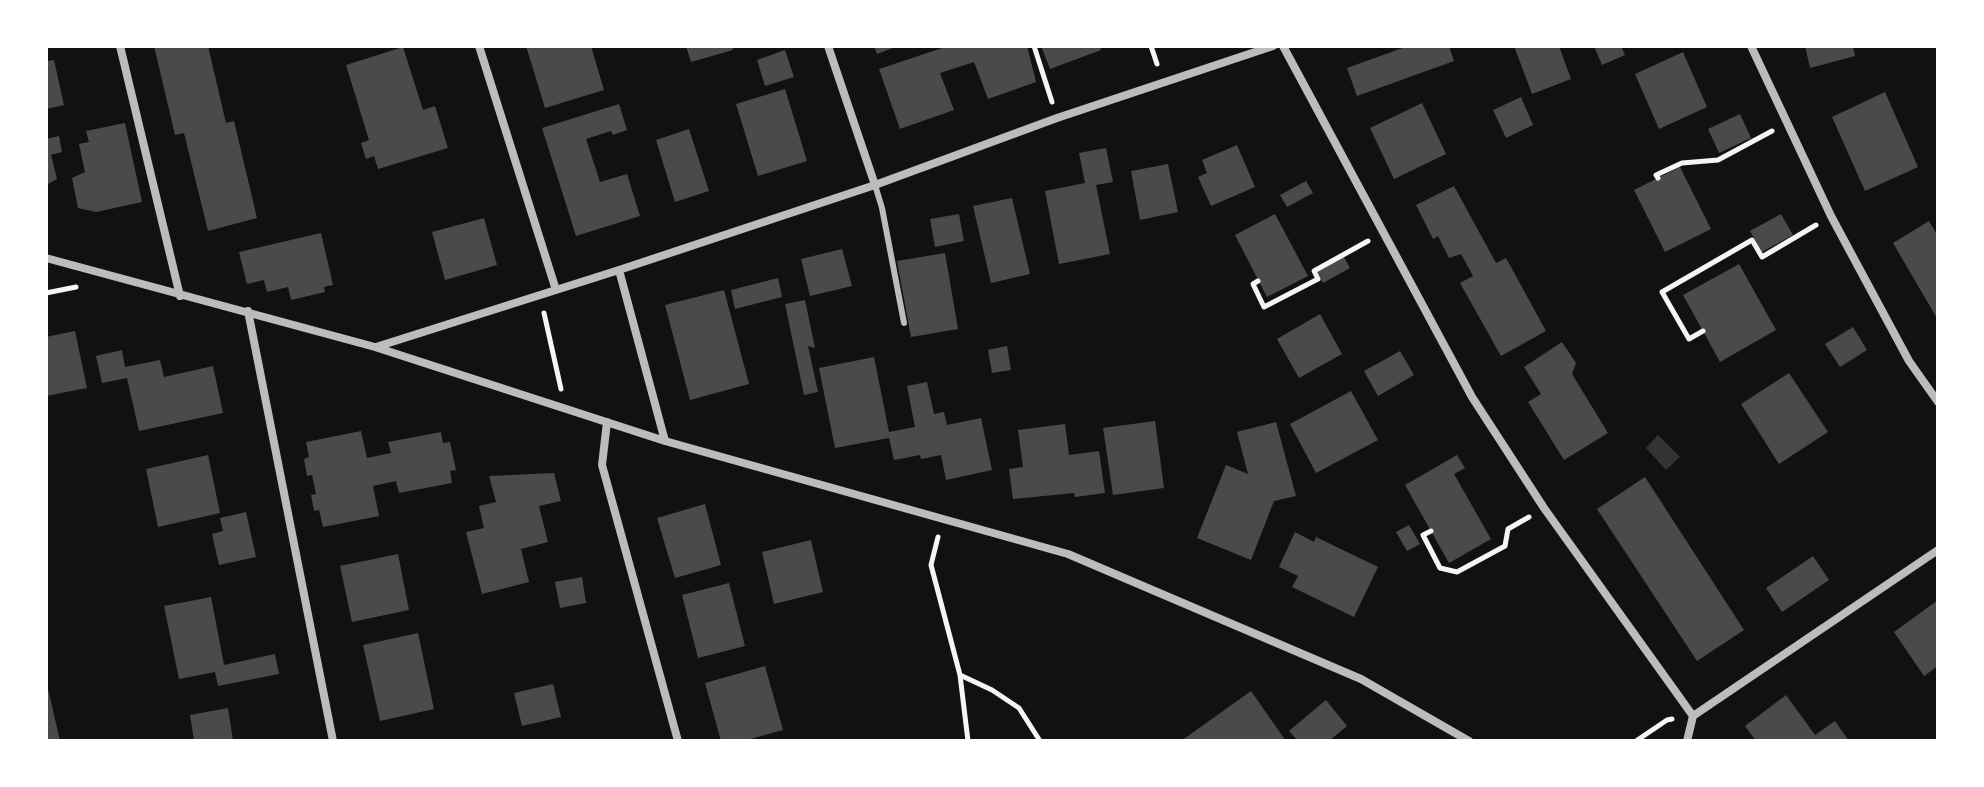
<!DOCTYPE html>
<html>
<head>
<meta charset="utf-8">
<style>
  body { margin:0 }
  #map { position:relative; width:1984px; height:787px; overflow:hidden; background:#111; font-family:Quicksand,sans-serif }
  canvas { display:block }
  .frame { position:absolute; inset:0; border:48px solid #fff; pointer-events:none }
</style>
</head>
<body>
<div id="map">
<canvas width="1984" height="787"></canvas>
<div class="frame"></div>
</div>
<script>
const g = document.querySelector('canvas').getContext('2d');
g.lineJoin = 'round';
function paint(path, color) {
  g.fillStyle = color;
  g.fill(path, 'evenodd');
}
function shape(rows) {
  const path = new Path2D();
  for (const r of rows) {
    path.moveTo(r[0], r[1]);
    for (let i = 2; i < r.length; i += 2) path.lineTo(r[i], r[i + 1]);
  }
  return path;
}
function trace(path, color, width, dash) {
  g.strokeStyle = color;
  g.lineWidth = width;
  g.lineCap = dash ? 'butt' : 'round';
  g.setLineDash(dash || []);
  g.stroke(path);
}
paint(shape([
  [1658,435,1680,457,1666,470,1646,448]
]), '#333');
paint(shape([
  [154,46,208,46,226,123,234,121,257,218,208,231,184,133,175,135],
  [526,46,591,46,604,90,545,108],
  [686,46,732,46,733,50,691,62],
  [874,46,898,46,877,54],
  [948,46,1027,46,1036,82,988,99,974,62,940,73,954,110,900,129,879,69],
  [1041,46,1100,46,1101,50,1050,69],
  [1408,46,1449,46,1454,61,1357,96,1347,68],
  [1514,46,1559,46,1571,79,1532,94],
  [1594,46,1621,46,1625,55,1602,65],
  [1805,46,1853,46,1855,56,1810,68],
  [403,47,423,110,435,106,448,148,378,169,374,156,366,159,361,143,369,140,346,65],
  [785,50,794,77,765,86,757,60],
  [1683,52,1707,107,1659,129,1635,74],
  [54,60,64,105,46,109,46,61],
  [785,89,807,161,758,176,736,104],
  [1885,92,1918,167,1865,191,1832,117],
  [1521,97,1533,125,1506,138,1493,110],
  [1422,103,1446,154,1394,179,1370,128],
  [619,104,627,130,613,135,611,131,586,139,600,182,627,174,640,216,576,236,542,128],
  [1740,114,1751,138,1719,153,1708,129],
  [125,123,142,202,96,212,78,208,72,178,85,172,79,144,89,142,86,131],
  [689,129,709,191,675,202,656,140],
  [59,136,62,152,51,155,57,179,46,185,46,139],
  [1237,145,1255,187,1211,206,1198,177,1207,173,1202,160],
  [1106,148,1113,182,1096,185,1110,254,1059,264,1045,191,1085,183,1079,153],
  [1168,164,1178,212,1140,220,1131,171],
  [1680,167,1711,229,1665,252,1634,190],
  [1306,181,1313,193,1287,207,1280,195],
  [1454,186,1496,263,1506,258,1546,331,1501,356,1460,283,1473,276,1461,254,1449,258,1438,236,1433,239,1416,205],
  [1012,198,1030,274,991,283,973,206],
  [959,214,964,241,935,247,930,219],
  [1275,214,1308,276,1267,297,1235,235],
  [1781,214,1793,235,1762,252,1750,231],
  [484,218,497,265,445,280,432,232],
  [1929,221,1938,236,1938,320,1893,243],
  [321,233,333,285,324,287,325,292,291,300,288,287,267,292,264,280,247,284,239,252],
  [842,249,852,286,810,296,801,259],
  [945,253,958,329,911,337,897,261],
  [1344,257,1350,268,1323,283,1317,272],
  [1739,264,1776,330,1720,362,1683,295],
  [778,278,782,297,735,309,731,290],
  [724,290,749,384,690,400,665,305],
  [805,300,815,348,808,346,818,392,804,395,785,304],
  [1320,314,1342,354,1299,378,1277,339],
  [1853,327,1867,350,1840,367,1825,344],
  [75,331,87,388,46,396,46,337],
  [1562,342,1576,363,1572,374,1608,433,1564,460,1528,402,1541,394,1524,367],
  [1007,346,1011,370,992,373,988,350],
  [122,350,125,367,160,360,164,377,213,366,223,413,139,431,127,378,102,383,96,356],
  [1400,351,1414,375,1378,396,1364,371],
  [874,357,889,432,915,427,907,386,927,382,934,414,944,412,947,425,981,418,992,470,946,480,941,455,921,459,920,455,894,460,889,438,835,448,819,368],
  [1789,373,1828,432,1779,464,1741,404],
  [1351,391,1378,440,1316,473,1290,424],
  [1155,421,1164,488,1113,495,1103,428],
  [1276,422,1296,496,1274,501,1251,560,1197,538,1226,465,1248,474,1237,432],
  [1065,424,1069,455,1099,451,1105,493,1075,497,1074,493,1013,499,1009,469,1023,467,1018,430],
  [361,431,367,458,391,453,388,442,441,432,443,443,450,442,456,470,450,471,452,483,399,493,396,481,373,486,379,516,323,527,319,510,314,511,311,495,316,494,312,475,307,476,304,459,309,457,306,442],
  [208,455,220,513,158,527,146,469],
  [1457,455,1465,468,1454,474,1491,539,1449,563,1405,485],
  [554,473,561,501,539,506,548,542,521,549,529,582,482,594,466,532,484,528,479,506,496,502,489,476],
  [1645,477,1744,630,1697,661,1597,509],
  [705,504,721,565,675,578,657,518],
  [246,512,256,557,219,565,212,534,223,531,220,518],
  [1409,525,1420,544,1407,551,1396,532],
  [1295,532,1314,542,1316,537,1378,567,1354,617,1292,587,1298,576,1279,567],
  [811,540,823,592,774,604,762,552],
  [398,554,409,610,352,622,340,566],
  [1813,556,1829,580,1782,612,1766,588],
  [582,577,586,603,560,608,555,582],
  [729,583,745,646,698,658,682,595],
  [211,597,224,665,275,654,279,674,218,686,215,672,179,679,164,606],
  [1938,600,1938,666,1924,676,1894,632],
  [418,633,434,709,380,721,363,645],
  [765,666,783,730,743,741,721,741,705,683],
  [46,684,47,684,60,741,46,741],
  [553,684,561,717,522,726,514,693],
  [1251,691,1286,741,1181,741],
  [1786,695,1815,735,1835,721,1849,741,1756,741,1745,726],
  [1326,700,1347,726,1329,741,1298,741,1289,731],
  [228,708,233,741,194,741,190,715]
]), '#4a4a4a');
trace(shape([
  [1034,46,1052,102],
  [1151,46,1157,64],
  [1658,178,1656,175,1682,163,1718,160,1772,131],
  [1258,281,1253,284,1264,307,1318,279,1314,271,1368,241],
  [46,293,76,287],
  [544,313,561,389],
  [1703,331,1689,339,1662,292,1752,240,1762,257,1816,225],
  [1431,531,1423,535,1440,568,1457,572,1505,546,1508,529,1529,517],
  [938,537,931,565,960,675,968,741],
  [960,675,992,690,1019,708,1040,741],
  [1636,741,1667,720,1672,719]
]), '#f5f5f5', 5);
trace(shape([
  [875,185,882,208,904,323]
]), '#bcbcbc', 6);
trace(shape([
  [120,46,180,296],
  [479,46,556,290],
  [828,46,875,185],
  [1283,46,1472,397,1544,508,1693,716],
  [1751,46,1831,216,1909,361,1938,402],
  [46,258,375,347,665,441,1068,554,1361,679,1469,741],
  [619,270,665,441],
  [248,311,333,741],
  [376,347,619,270,875,185,1057,118,1273,46],
  [607,422,602,465,678,741],
  [1687,741,1693,716,1938,550]
]), '#bcbcbc', 8);
</script>
</body>
</html>
